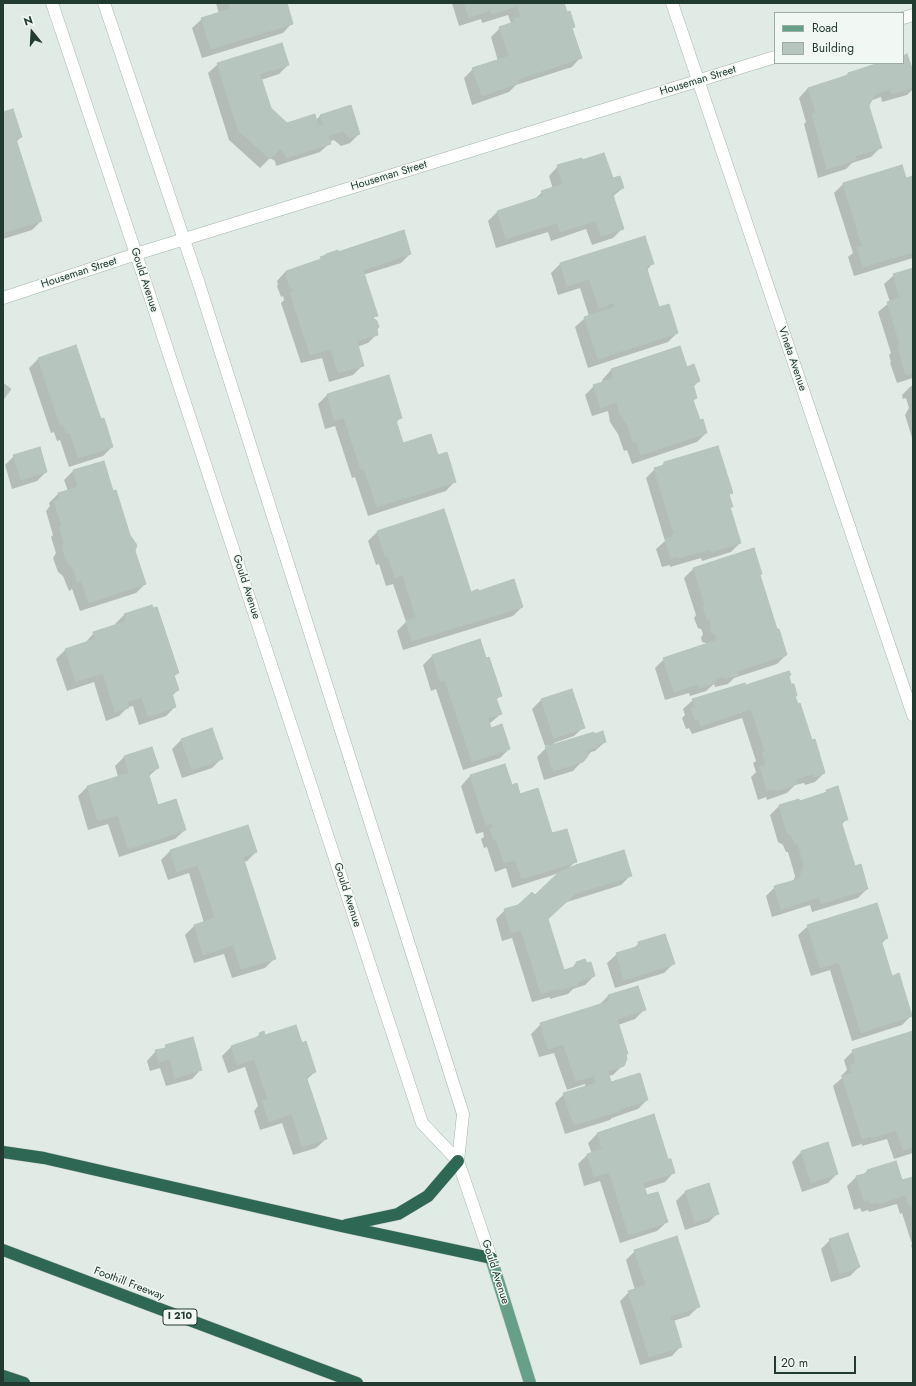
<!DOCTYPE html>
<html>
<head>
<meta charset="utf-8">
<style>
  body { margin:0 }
  #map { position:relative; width:916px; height:1386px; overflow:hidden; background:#e1ebe5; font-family:Jost,sans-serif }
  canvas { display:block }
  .frame { position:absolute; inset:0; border:4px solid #223b31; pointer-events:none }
  .legend { position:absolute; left:774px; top:12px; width:130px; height:52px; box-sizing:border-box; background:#f1f8f4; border:1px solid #9eaca6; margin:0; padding:5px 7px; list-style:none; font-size:12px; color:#223b31 }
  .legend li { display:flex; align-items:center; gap:8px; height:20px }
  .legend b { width:20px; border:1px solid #9eaca6 }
  .north { position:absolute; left:12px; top:12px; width:40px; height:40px; -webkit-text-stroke:3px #f1f8f4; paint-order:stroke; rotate:342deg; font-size:11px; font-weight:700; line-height:16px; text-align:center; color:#223b31 }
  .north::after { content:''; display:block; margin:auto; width:14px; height:18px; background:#223b31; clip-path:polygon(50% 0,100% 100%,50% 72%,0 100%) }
  .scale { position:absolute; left:774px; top:1356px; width:82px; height:18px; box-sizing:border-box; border:2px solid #223b31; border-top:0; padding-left:5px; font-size:12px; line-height:14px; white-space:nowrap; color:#223b31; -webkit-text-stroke:3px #f1f8f4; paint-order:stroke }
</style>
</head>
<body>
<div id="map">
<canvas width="916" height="1386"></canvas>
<div class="frame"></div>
<ul class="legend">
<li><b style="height:5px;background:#67a089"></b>Road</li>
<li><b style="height:11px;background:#b6c6be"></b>Building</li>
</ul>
<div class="north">N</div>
<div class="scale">20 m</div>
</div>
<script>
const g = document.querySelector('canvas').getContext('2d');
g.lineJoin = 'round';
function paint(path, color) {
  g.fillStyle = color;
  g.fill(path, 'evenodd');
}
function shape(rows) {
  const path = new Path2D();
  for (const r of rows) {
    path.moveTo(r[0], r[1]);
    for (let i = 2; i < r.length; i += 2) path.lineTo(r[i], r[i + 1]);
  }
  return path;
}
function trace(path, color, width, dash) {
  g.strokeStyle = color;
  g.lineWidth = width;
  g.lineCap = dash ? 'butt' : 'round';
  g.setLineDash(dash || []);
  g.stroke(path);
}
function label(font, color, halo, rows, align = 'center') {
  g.font = font + ' Jost,sans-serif';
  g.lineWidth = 3;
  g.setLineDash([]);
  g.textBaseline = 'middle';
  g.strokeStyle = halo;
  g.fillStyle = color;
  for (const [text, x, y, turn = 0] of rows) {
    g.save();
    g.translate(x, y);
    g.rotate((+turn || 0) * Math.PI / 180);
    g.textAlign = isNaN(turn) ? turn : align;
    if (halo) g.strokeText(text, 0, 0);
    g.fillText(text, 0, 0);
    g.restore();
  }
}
paint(shape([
  [216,3,285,3,292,23,283,33,202,58,192,28,202,19,219,14],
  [452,3,563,3,566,13,574,26,571,29,581,57,572,67,516,85,509,92,472,105,464,78,473,69,498,61,491,37,500,28,511,23,508,15,482,23,481,19,459,26],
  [903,57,913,75,913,89,907,95,882,102,881,97,870,101,868,106,880,148,871,157,852,163,846,169,818,178,804,124,806,122,799,98,808,88,845,77,848,74,883,63,903,63],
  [218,64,288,65,279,74,261,80,270,109,287,124,315,121,320,116,350,106,359,134,350,143,341,146,334,140,329,142,330,143,320,152,276,166,275,161,270,158,260,168,229,140,208,73],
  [3,113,21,137,16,142,41,221,32,230,3,239],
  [558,166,612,180,623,188,612,197,622,229,613,238,592,245,586,229,551,241,548,232,496,248,488,221,497,212,534,200,542,192,553,189,549,176],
  [901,166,905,179,913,177,913,258,854,276,848,257,853,253,834,193,843,184],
  [338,253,410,254,401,263,363,275,376,315,373,319,377,334,368,343,357,347,362,366,353,375,329,382,322,358,301,363,281,303,284,300,283,296,281,297,277,286,278,284,277,281,286,271,317,262,326,255],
  [653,263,647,270,659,308,677,333,668,342,588,368,575,327,585,318,589,316,580,288,558,295,551,273,560,264],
  [913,269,913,378,897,383,890,363,891,362,889,355,891,353,878,312,890,302,884,284,894,275],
  [679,347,686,368,699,381,693,387,696,398,692,401,699,422,706,433,697,442,632,464,627,450,624,451,618,434,610,422,608,411,592,416,585,395,594,386,603,383,602,380,611,370],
  [38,359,100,420,112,447,103,456,69,467,60,440,57,441,54,432,51,433,29,368],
  [911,386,913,386,913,441,905,415,909,408,906,398,903,399,902,395],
  [327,395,401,417,396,423,403,444,437,457,455,481,446,491,368,516,355,477,352,478,335,426,325,429,318,404],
  [14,456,46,472,37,481,12,489,5,465],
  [103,462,145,584,136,593,80,611,72,589,69,591,63,576,58,572,53,558,56,553,51,537,53,535,46,511,50,506,49,503,58,494,68,491,64,480,73,471],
  [664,463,732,492,729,495,732,506,730,508,740,543,731,552,702,561,701,558,670,567,670,565,662,567,656,549,665,541,646,478,655,469,661,467],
  [377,532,470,593,522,607,513,616,403,650,397,631,406,622,393,584,386,586,379,564,376,565,368,541],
  [693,569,761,574,759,576,777,631,786,655,777,664,734,678,728,684,715,687,714,684,706,691,690,696,689,693,665,700,655,668,664,659,706,645,706,643,702,642,701,638,703,634,701,629,698,628,694,618,696,615,684,578],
  [125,614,177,673,174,677,178,690,172,696,175,707,166,716,139,725,133,706,128,707,119,716,106,721,94,682,67,691,56,659,66,649,85,643,94,633,116,626,115,624],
  [480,640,500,696,496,700,501,714,489,724,491,729,509,749,500,758,463,770,436,689,431,691,423,665,432,656],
  [788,677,796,695,794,697,824,773,815,782,805,785,804,783,795,785,787,793,767,800,766,797,758,800,751,777,756,772,753,763,756,761,742,718,692,734,689,728,686,729,682,718,685,715,683,709,693,700],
  [541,700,584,727,574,736,554,743,554,745,605,742,595,751,591,752,573,771,544,780,537,757,549,745,545,746,532,709],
  [211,730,222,758,212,768,182,778,172,749,181,740],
  [152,749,158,768,148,777,158,806,185,830,175,839,119,857,108,824,88,830,78,796,87,787,118,777,115,766,124,757],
  [505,766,511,786,551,834,576,861,568,869,631,875,621,885,564,903,547,919,564,971,571,969,576,963,585,960,594,976,585,985,573,989,568,994,550,999,550,997,532,1002,512,938,502,941,496,919,505,910,518,906,535,896,559,873,512,888,506,868,495,872,487,847,484,848,481,839,484,837,483,832,476,834,461,786,470,776],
  [827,791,847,819,841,825,855,868,867,889,858,898,812,912,810,905,772,917,766,896,775,887,793,882,795,876,788,852,786,852,783,845,778,842,770,815,779,806,798,800,799,802,822,795],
  [248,827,256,852,247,861,244,862,275,958,265,968,232,978,224,954,194,963,185,935,194,926,204,923,189,873,168,880,161,860,170,851],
  [808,926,887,938,881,944,891,977,911,1016,902,1025,852,1041,830,970,811,976,798,935],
  [639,943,673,964,664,973,615,988,607,963,617,954,633,949],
  [637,987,644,1010,635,1019,618,1025,625,1055,623,1065,613,1075,608,1076,610,1083,647,1100,638,1109,612,1118,610,1120,565,1134,555,1103,564,1094,585,1087,585,1084,567,1090,554,1053,539,1057,531,1034,541,1024,598,1006,608,996],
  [913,1032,913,1153,894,1159,887,1139,862,1146,862,1144,852,1147,833,1086,842,1078,841,1076,847,1070,844,1060,853,1051],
  [260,1034,265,1036,301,1044,315,1072,306,1080,326,1139,316,1148,293,1155,282,1123,260,1130,254,1111,258,1106,245,1067,228,1073,222,1056,231,1047,254,1039],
  [166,1046,201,1069,192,1079,166,1086,160,1068,150,1071,147,1061,156,1051,163,1050],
  [597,1134,674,1172,665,1182,643,1189,646,1197,667,1222,657,1231,620,1243,600,1181,584,1186,578,1164,587,1155,592,1154,588,1143],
  [827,1144,837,1174,828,1183,802,1192,792,1162,801,1152],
  [895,1163,902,1182,909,1179,913,1176,913,1253,911,1245,912,1244,902,1213,900,1214,897,1204,869,1212,868,1210,862,1212,860,1208,854,1210,847,1186,856,1177,863,1175,867,1171],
  [709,1184,718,1213,709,1222,685,1230,676,1201,685,1192],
  [830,1240,859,1267,850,1276,831,1282,821,1249],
  [635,1251,698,1307,689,1316,673,1321,681,1346,672,1356,640,1365,620,1301,629,1292,635,1290,626,1260]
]), '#0003');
const building = shape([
  [228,3,287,3,293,24,211,49,201,18,230,9,228,3],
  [464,3,564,3,567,12,570,11,575,27,572,28,582,58,518,79,519,83,482,96,472,68,509,56,499,27,514,22,513,19,521,17,518,6,492,14,490,10,469,18,464,3],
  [282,43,289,65,260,74,271,108,287,123,315,114,318,126,323,125,320,115,351,105,360,134,350,138,343,131,328,136,331,144,286,158,284,152,280,149,270,159,238,130,217,63,282,43],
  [907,54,913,71,913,87,892,94,890,89,875,94,869,106,882,148,855,156,856,160,827,169,812,114,816,113,808,88,848,75,848,73,879,63,903,63,903,56,907,54],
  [13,109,22,137,16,139,42,221,3,233,3,112,13,109],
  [604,153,613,178,620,176,624,188,612,192,624,229,601,236,596,221,560,232,557,223,506,239,497,211,543,196,541,191,563,184,557,165,582,158,582,160,604,153],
  [902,165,906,178,913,176,913,252,863,267,857,247,862,246,843,183,902,165],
  [404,230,411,254,363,270,378,316,372,317,377,321,379,327,377,329,378,335,357,341,364,366,338,373,331,349,310,355,290,293,293,292,292,288,290,288,286,276,287,275,286,271,321,259,320,257,326,255,326,254,338,250,338,252,404,230],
  [645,236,654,264,646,266,659,307,669,304,678,333,598,359,584,317,615,307,614,303,599,308,589,279,567,286,560,263,645,236],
  [913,268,913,372,906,375,899,353,900,353,898,345,900,344,887,302,900,298,893,274,913,268],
  [76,345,101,419,104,418,113,447,78,458,70,432,66,433,63,423,60,425,38,358,76,345],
  [680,346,687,367,694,364,700,381,693,384,697,398,693,400,700,420,703,419,707,433,641,455,636,441,633,442,627,424,619,413,617,402,601,408,593,385,614,378,611,369,680,346],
  [389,375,402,418,396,420,403,443,431,434,438,455,447,452,456,482,377,507,364,469,361,470,344,418,334,420,327,394,389,375],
  [3,383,11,389,3,400,3,383],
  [718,446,733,493,729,494,733,507,730,507,741,543,711,552,710,549,679,558,679,556,671,558,665,539,673,537,672,535,674,534,654,468,664,465,664,462,718,446],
  [40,447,47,472,21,480,13,455,40,447],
  [104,461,113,491,116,490,130,535,137,545,135,551,146,584,89,603,81,581,78,582,72,567,67,563,62,548,64,543,60,527,62,526,54,501,60,499,58,493,78,487,73,470,104,461],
  [444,509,471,592,478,589,479,591,514,579,523,607,412,641,406,621,416,618,403,575,395,578,388,556,385,557,377,531,444,509],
  [754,548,762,574,760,575,777,629,779,629,787,655,737,671,738,675,724,679,723,676,715,679,716,682,699,688,698,684,674,692,663,658,717,640,715,634,711,633,710,628,711,624,710,620,707,619,703,608,705,605,693,568,754,548],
  [152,605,153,608,157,607,179,673,174,675,179,690,172,693,176,707,148,717,142,697,127,702,129,708,115,712,103,673,76,682,65,649,95,639,93,632,127,621,124,614,152,605],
  [480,639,486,658,489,657,502,696,496,698,502,714,488,718,491,728,502,724,510,749,472,762,445,681,440,682,432,655,480,639],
  [789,671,791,675,789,676,791,684,794,684,797,696,795,696,798,704,800,703,812,740,815,739,825,773,814,777,813,774,796,779,797,784,776,791,775,789,767,791,760,767,766,765,762,753,765,752,751,709,701,726,698,719,695,720,691,708,695,707,692,699,745,683,746,685,789,671],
  [572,689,585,728,554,738,541,699,572,689],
  [212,728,223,759,192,770,181,739,212,728],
  [603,731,606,742,597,745,598,747,587,750,588,756,583,762,553,771,545,747,594,732,594,734,603,731],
  [152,747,159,768,148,772,158,805,176,799,186,830,128,849,118,815,98,821,87,786,129,773,124,756,152,747],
  [505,764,512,785,517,783,520,794,538,788,552,833,567,829,577,862,522,879,515,860,504,863,496,839,494,840,490,829,493,828,492,823,486,825,470,775,505,764],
  [838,786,848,820,841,821,855,866,861,864,868,889,821,904,819,897,781,909,774,886,799,879,804,866,798,843,795,844,792,836,787,833,779,805,799,799,800,801,827,792,826,790,838,786],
  [248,825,257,852,243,857,276,959,241,969,233,945,203,955,194,925,215,918,198,865,177,872,170,850,248,825],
  [624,850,632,876,575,894,548,919,564,970,577,966,576,962,585,959,587,963,591,962,595,976,577,982,578,985,560,990,559,988,541,994,521,930,511,933,504,909,518,905,532,892,535,895,558,873,576,865,624,850],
  [877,903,888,938,881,940,892,976,899,973,912,1016,861,1033,839,962,820,968,807,925,877,903],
  [665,934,675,964,624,980,616,953,639,946,638,942,665,934],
  [638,986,646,1010,617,1019,628,1054,626,1054,627,1059,624,1066,608,1071,611,1082,640,1073,648,1100,620,1109,620,1111,574,1125,563,1093,596,1083,594,1076,576,1081,563,1044,548,1049,540,1023,610,1001,608,995,638,986],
  [296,1025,302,1043,306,1041,316,1072,306,1076,327,1139,302,1147,292,1114,269,1122,262,1101,268,1099,254,1059,237,1065,231,1046,260,1036,259,1033,264,1031,265,1035,296,1025],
  [913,1031,913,1056,911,1057,913,1064,913,1147,903,1150,896,1130,872,1138,871,1136,862,1139,842,1076,852,1073,850,1065,856,1063,852,1050,913,1031],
  [193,1037,202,1070,175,1078,170,1059,159,1062,155,1050,166,1048,165,1045,193,1037],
  [654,1114,668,1159,671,1159,675,1173,643,1183,647,1195,658,1192,668,1222,629,1235,609,1172,594,1177,587,1154,602,1149,597,1133,654,1114],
  [828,1142,838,1174,811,1183,801,1151,828,1142],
  [896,1161,902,1180,913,1177,913,1210,911,1204,909,1205,906,1195,878,1204,877,1202,871,1204,869,1199,864,1201,856,1176,868,1173,867,1170,896,1161],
  [709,1183,719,1214,695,1222,685,1191,709,1183],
  [848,1233,860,1267,840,1274,829,1239,848,1233],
  [677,1236,700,1307,670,1316,671,1321,674,1320,682,1347,649,1357,628,1291,646,1285,634,1250,677,1236]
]);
paint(building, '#b6c6be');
trace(building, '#b4c5bb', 1);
const minor = shape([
  [52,3,136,254,422,1123,458,1161],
  [104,3,199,284,463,1114,458,1161,491,1258],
  [672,3,913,715],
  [903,18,913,15],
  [3,298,136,254,775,57]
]);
const major = shape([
  [491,1258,530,1383]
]);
const highway = shape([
  [3,1152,44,1158,341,1226,491,1258],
  [346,1225,398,1214,428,1196,458,1161],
  [3,1250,357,1383],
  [3,1376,24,1383]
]);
trace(minor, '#a4b3ab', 13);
trace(major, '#c1c8c5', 13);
trace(highway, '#c1c8c5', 13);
trace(minor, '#fff', 12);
trace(major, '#67a089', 12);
trace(highway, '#2e6754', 12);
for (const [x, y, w] of [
  [180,1317,34]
]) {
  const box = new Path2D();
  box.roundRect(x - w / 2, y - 8, w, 16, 3);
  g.fillStyle = '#f1f8f4';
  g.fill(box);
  trace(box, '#223b31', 1);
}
label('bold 10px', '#223b31', null, [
  ["I 210",180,1317]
]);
label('11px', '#223b31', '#f1f8f4', [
  ["Houseman Street",698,81,-17],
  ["Houseman Street",389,176,-17],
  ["Houseman Street",79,273,-18],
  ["Gould Avenue",144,280,72],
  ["Vineta Avenue",792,359,71],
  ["Gould Avenue",246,587,72],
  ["Gould Avenue",347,895,72],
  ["Gould Avenue",495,1272,72],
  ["Foothill Freeway",129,1284,21]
]);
</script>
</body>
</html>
